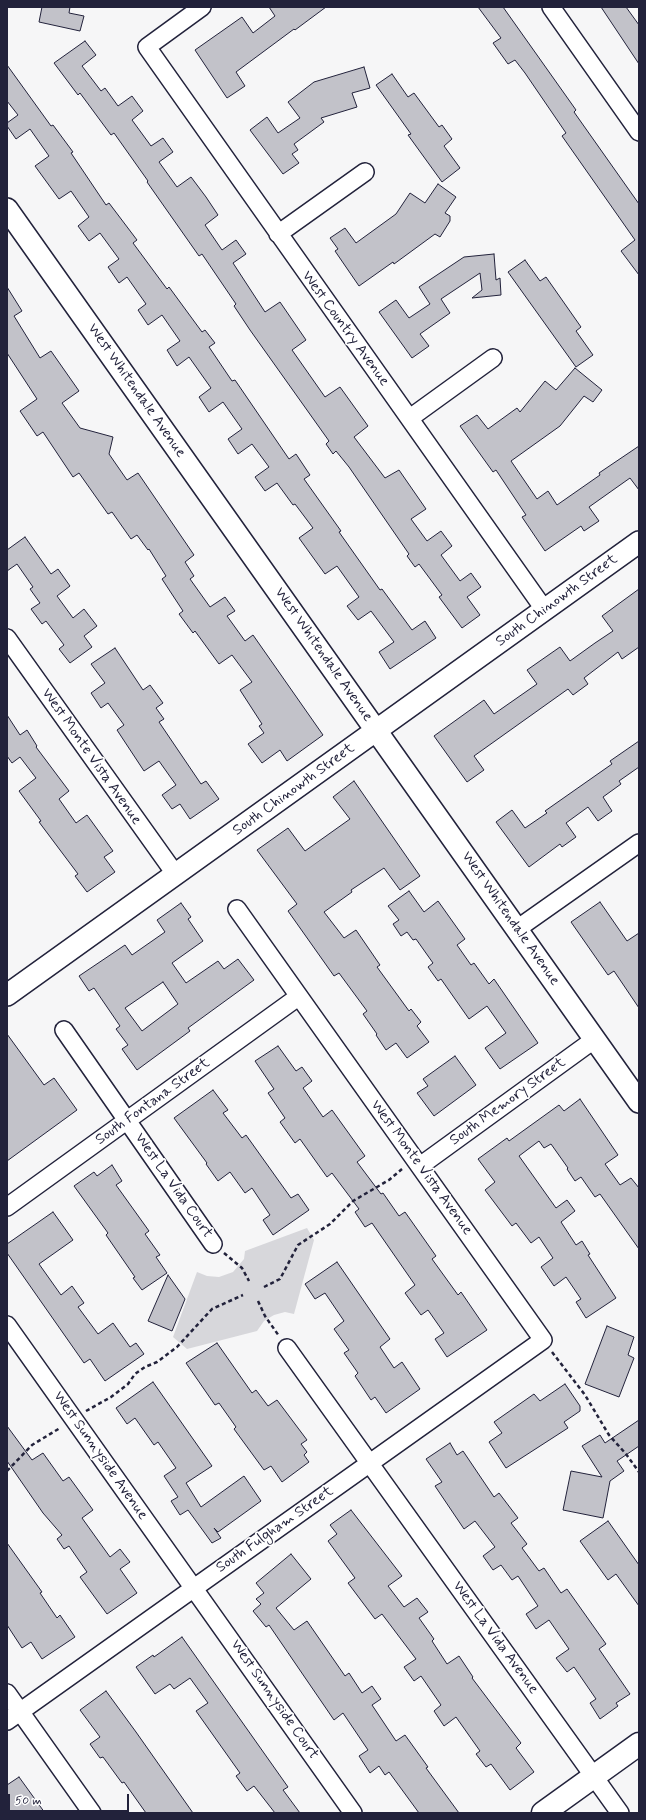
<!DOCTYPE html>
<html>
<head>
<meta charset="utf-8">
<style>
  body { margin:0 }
  #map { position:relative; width:646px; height:1820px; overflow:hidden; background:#f6f6f7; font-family:Mynerve,sans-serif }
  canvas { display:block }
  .frame { position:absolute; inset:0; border:8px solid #22223b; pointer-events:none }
  .scale { position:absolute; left:8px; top:1794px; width:121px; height:18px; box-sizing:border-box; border:2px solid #22223b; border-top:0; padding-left:5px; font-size:12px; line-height:14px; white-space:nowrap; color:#22223b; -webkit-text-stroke:3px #fff; paint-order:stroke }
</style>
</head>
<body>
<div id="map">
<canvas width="646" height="1820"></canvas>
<div class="frame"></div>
<div class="scale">50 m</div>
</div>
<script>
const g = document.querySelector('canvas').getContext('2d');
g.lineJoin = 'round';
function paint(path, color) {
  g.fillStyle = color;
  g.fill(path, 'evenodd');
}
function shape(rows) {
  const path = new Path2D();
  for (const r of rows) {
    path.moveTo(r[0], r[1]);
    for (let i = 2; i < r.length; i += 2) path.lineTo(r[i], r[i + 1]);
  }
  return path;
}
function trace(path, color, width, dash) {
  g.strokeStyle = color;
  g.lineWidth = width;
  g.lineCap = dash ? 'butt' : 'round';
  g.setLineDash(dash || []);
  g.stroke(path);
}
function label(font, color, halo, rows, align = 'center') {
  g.font = font + ' Mynerve,sans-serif';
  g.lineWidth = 3.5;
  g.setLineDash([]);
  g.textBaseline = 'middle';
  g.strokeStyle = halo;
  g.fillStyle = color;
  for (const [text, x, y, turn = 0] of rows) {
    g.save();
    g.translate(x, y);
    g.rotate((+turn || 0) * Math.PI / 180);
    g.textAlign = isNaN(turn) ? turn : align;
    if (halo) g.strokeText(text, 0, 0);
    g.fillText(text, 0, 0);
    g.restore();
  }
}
paint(shape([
  [307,1228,314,1240,294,1314,285,1312,274,1315,264,1321,257,1331,187,1349,173,1337,197,1272,207,1276,219,1277,233,1272,244,1259,245,1251]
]), '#d7d7db');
const building = shape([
  [42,7,70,7,69,13,84,16,80,31,39,22,42,7],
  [269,7,326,7,295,30,294,29,236,72,245,86,227,98,195,50,242,17,253,33,275,16,269,7],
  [478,7,503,7,576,110,574,112,639,204,639,275,621,251,635,240,562,136,566,133,525,73,515,60,508,64,493,43,501,38,478,7],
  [601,7,626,7,639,25,639,64,601,7],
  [85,41,96,55,82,66,101,91,105,88,118,106,132,96,143,111,132,120,151,146,163,138,173,152,159,162,177,187,191,177,206,197,218,215,205,225,222,250,236,240,246,254,233,263,265,312,280,302,306,340,292,350,325,397,340,387,368,426,354,437,385,478,399,470,426,509,411,519,427,541,441,531,452,546,441,555,460,581,471,573,481,587,467,597,480,615,462,628,439,597,442,595,419,564,415,567,407,556,409,554,349,467,336,451,333,454,326,444,329,441,250,330,234,306,236,304,202,254,199,256,147,182,148,181,114,133,111,135,80,93,78,95,54,63,85,41],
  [7,65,51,126,53,125,73,152,71,153,106,205,109,203,137,240,133,243,167,289,169,287,202,332,205,330,215,343,209,347,232,381,235,380,289,459,296,454,310,475,304,479,341,531,339,532,380,590,382,589,412,630,425,621,436,638,390,669,379,652,394,642,371,611,358,620,347,606,359,597,337,566,325,574,299,538,313,528,295,504,293,505,277,483,265,491,255,477,269,467,252,444,238,454,228,439,242,429,223,402,209,412,199,397,211,388,189,357,177,366,167,350,180,341,162,315,148,325,138,310,146,304,127,277,119,283,108,267,119,259,100,233,89,241,78,226,89,217,71,191,59,199,35,166,49,156,30,129,16,139,7,126,7,123,18,115,7,101,7,65],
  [364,67,370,88,352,93,357,107,321,118,324,122,294,144,298,150,292,154,299,163,283,174,250,130,267,117,278,133,300,118,288,102,314,82,364,67],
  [392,74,408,97,414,93,439,127,442,125,452,139,444,146,460,168,442,182,408,135,411,134,376,85,392,74],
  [438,184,456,197,445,213,450,216,450,221,440,237,435,234,394,264,393,262,359,286,335,251,338,249,330,238,345,228,356,243,396,214,410,193,425,203,438,184],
  [494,254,496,280,500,278,501,295,472,298,482,290,480,273,441,299,450,313,420,334,429,346,412,358,379,312,396,300,409,318,430,304,419,287,464,257,494,254],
  [525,260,540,281,546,277,581,327,576,331,593,355,576,367,508,272,525,260],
  [7,287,22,311,14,316,40,358,51,351,79,391,62,403,80,428,113,437,109,454,127,480,138,473,194,555,185,562,194,576,190,579,210,607,225,597,235,611,227,616,245,641,253,635,323,735,287,761,280,750,262,763,248,744,264,733,259,726,262,724,240,690,252,682,232,655,219,664,195,631,193,633,179,614,183,611,162,579,166,576,149,549,148,550,137,535,131,539,112,512,108,514,79,473,73,477,43,432,37,436,20,411,37,399,7,353,7,287],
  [575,368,602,390,593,402,584,396,560,426,511,461,537,499,548,491,557,505,600,475,599,473,639,446,639,490,630,478,589,507,599,521,584,531,581,526,545,551,522,517,526,515,496,470,493,472,460,426,477,415,488,429,517,408,520,412,545,381,556,390,575,368],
  [25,537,51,574,58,569,70,586,57,596,73,618,84,609,97,626,84,636,92,647,70,663,59,649,64,645,46,621,42,624,31,609,40,603,30,589,33,587,17,564,7,571,7,550,25,537],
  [639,589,639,647,622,659,618,652,584,678,588,684,573,695,568,689,474,756,484,770,467,782,434,736,484,700,494,714,537,684,527,670,560,647,570,661,595,643,613,631,602,616,639,589],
  [115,648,143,690,150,685,163,703,156,708,164,719,159,722,201,784,206,781,219,799,190,819,180,804,172,809,162,795,176,785,159,761,144,771,117,730,124,725,108,703,101,708,91,693,105,683,91,664,115,648],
  [7,715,20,735,27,730,37,746,36,747,69,791,59,799,76,823,87,815,113,851,104,857,115,872,87,892,75,876,78,874,39,822,41,821,19,791,36,778,20,757,12,763,7,756,7,715],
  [639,741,639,767,619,781,621,784,603,797,612,811,598,821,588,807,566,823,576,837,562,847,560,844,529,867,496,822,512,810,525,828,547,813,545,811,612,764,610,761,639,741],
  [354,781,420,876,400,890,384,868,351,890,352,892,324,912,344,938,356,930,380,965,377,967,409,1011,411,1009,421,1022,417,1026,429,1042,407,1058,396,1043,386,1050,376,1035,377,1034,363,1014,367,1011,339,973,334,976,288,911,297,904,257,850,288,828,305,851,350,819,333,797,354,781],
  [409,891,424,912,438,901,465,939,457,945,471,965,474,963,489,984,494,979,538,1043,500,1069,485,1048,506,1033,487,1006,469,1019,441,979,438,981,428,967,433,963,416,939,413,940,407,932,401,936,393,924,399,920,388,906,409,891],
  [600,902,627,941,639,933,639,1008,614,971,608,975,571,922,600,902],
  [181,903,191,917,188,919,203,941,172,963,186,983,218,961,224,969,238,959,254,980,188,1028,190,1031,137,1070,122,1049,128,1045,116,1029,120,1026,94,988,89,991,79,976,125,945,132,955,165,932,157,920,181,903],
  [163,982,178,1004,142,1031,125,1008,163,982],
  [7,1034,44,1085,54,1078,77,1110,7,1161,7,1034],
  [278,1046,296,1071,302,1067,312,1081,303,1088,323,1117,332,1110,365,1156,357,1162,381,1194,383,1193,399,1216,405,1212,436,1256,432,1259,458,1295,461,1292,487,1330,447,1357,435,1339,444,1333,428,1310,421,1315,405,1293,415,1285,372,1223,365,1227,355,1212,359,1209,332,1173,327,1177,300,1139,295,1143,280,1122,285,1118,268,1093,274,1089,255,1061,278,1046],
  [455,1056,476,1085,434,1116,417,1093,428,1086,423,1079,455,1056],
  [213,1090,228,1110,223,1113,242,1138,246,1135,291,1198,298,1194,309,1210,273,1235,263,1220,270,1215,252,1188,245,1193,230,1172,218,1181,206,1164,207,1163,174,1118,213,1090],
  [580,1099,618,1155,605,1164,620,1185,631,1178,639,1188,639,1249,600,1194,595,1197,581,1177,575,1181,567,1169,568,1168,551,1144,544,1148,539,1141,519,1156,556,1208,567,1200,575,1211,561,1222,576,1245,582,1241,590,1254,588,1255,616,1298,586,1318,576,1302,581,1299,566,1277,554,1286,541,1267,553,1258,539,1237,531,1243,516,1223,512,1226,485,1190,495,1182,478,1159,507,1138,509,1141,559,1105,564,1111,580,1099],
  [112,1165,122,1181,116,1185,149,1231,145,1234,160,1255,156,1257,167,1273,142,1290,133,1278,135,1277,106,1235,108,1233,74,1186,94,1172,97,1176,112,1165],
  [53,1212,73,1240,39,1264,61,1295,72,1286,84,1303,78,1307,98,1334,113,1323,130,1347,136,1343,144,1354,105,1381,90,1359,84,1363,7,1253,7,1244,53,1212],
  [337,1262,390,1339,380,1347,394,1368,402,1362,420,1389,386,1413,375,1397,371,1400,355,1376,358,1373,344,1353,349,1350,334,1329,344,1321,325,1293,315,1299,305,1284,337,1262],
  [168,1275,185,1299,172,1331,148,1321,168,1275],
  [607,1326,634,1337,628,1355,634,1358,619,1397,585,1384,607,1326],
  [217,1343,252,1393,256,1390,268,1406,277,1400,307,1440,301,1444,307,1452,304,1455,309,1462,282,1482,271,1466,264,1470,234,1429,236,1427,219,1403,215,1405,186,1363,217,1343],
  [153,1382,212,1466,186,1483,201,1507,244,1476,261,1501,218,1532,214,1528,221,1538,212,1543,188,1510,180,1515,171,1501,178,1497,164,1476,176,1468,158,1442,154,1445,135,1418,127,1424,116,1408,153,1382],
  [565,1384,580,1406,580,1411,564,1422,568,1428,506,1468,489,1442,502,1433,494,1422,534,1394,540,1401,565,1384],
  [639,1420,639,1446,617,1461,624,1471,610,1481,603,1518,563,1510,571,1471,602,1477,582,1446,600,1435,605,1443,639,1420],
  [7,1426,32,1460,43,1453,63,1481,69,1477,93,1510,82,1518,110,1557,120,1549,130,1562,120,1569,137,1593,107,1614,80,1577,87,1572,69,1546,64,1549,57,1539,62,1535,43,1513,7,1461,7,1426],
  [450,1443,457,1455,463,1451,494,1497,499,1493,518,1518,511,1523,527,1544,522,1548,539,1571,544,1568,561,1593,567,1589,606,1644,599,1649,630,1694,616,1703,618,1706,600,1719,590,1703,596,1699,574,1667,567,1672,556,1658,569,1649,549,1620,536,1629,526,1614,538,1606,518,1576,512,1580,501,1565,493,1570,483,1556,495,1547,475,1521,464,1529,435,1486,442,1482,426,1459,450,1443],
  [351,1510,402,1576,388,1586,404,1607,417,1598,428,1612,419,1618,434,1639,432,1641,447,1664,459,1656,473,1677,472,1678,521,1743,516,1748,534,1772,510,1790,491,1764,486,1767,476,1754,480,1751,456,1717,444,1726,434,1711,441,1705,421,1676,414,1681,404,1667,416,1659,382,1614,375,1619,348,1583,355,1578,328,1541,337,1534,330,1525,351,1510],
  [608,1521,639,1565,639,1606,616,1574,608,1580,580,1541,608,1521],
  [7,1543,42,1592,40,1593,57,1618,60,1615,75,1637,42,1659,31,1642,22,1648,7,1625,7,1543],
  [291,1554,311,1579,276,1608,294,1630,307,1621,345,1676,349,1673,362,1693,372,1686,381,1699,372,1705,396,1741,405,1735,428,1767,426,1768,459,1813,419,1813,389,1772,385,1775,379,1766,370,1773,359,1756,368,1750,343,1713,334,1720,269,1625,266,1627,253,1611,261,1604,256,1599,264,1593,256,1583,291,1554],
  [182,1637,288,1787,283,1790,300,1813,275,1813,254,1786,247,1791,236,1776,240,1773,196,1711,208,1703,190,1678,174,1689,170,1684,155,1694,136,1667,153,1655,154,1657,182,1637],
  [106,1691,136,1732,193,1813,146,1813,124,1782,122,1783,103,1757,100,1758,90,1744,100,1737,80,1710,106,1691],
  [19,1777,45,1813,7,1813,7,1785,19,1777]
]);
paint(building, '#c2c2c9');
trace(building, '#22223b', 1);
const minor = shape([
  [202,7,147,47,544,609],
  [551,7,639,132],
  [278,234,365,172],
  [410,418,493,358],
  [7,638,176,875],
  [517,929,639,843],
  [64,1030,213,1244],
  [420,1166,595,1039],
  [7,1207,298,997],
  [7,1325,353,1813],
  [287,1348,620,1813],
  [7,1693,92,1813],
  [7,1721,543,1340,237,909]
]);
const tertiary = shape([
  [7,209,639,1102],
  [7,995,639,542]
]);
const secondary = shape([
  [543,1813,639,1744]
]);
trace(minor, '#22223b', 20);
trace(tertiary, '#22223b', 24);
trace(secondary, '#22223b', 25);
trace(shape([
  [224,1253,242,1268,249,1281],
  [264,1287,280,1279,298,1245,330,1224,353,1201,389,1180,402,1169],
  [258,1301,265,1316,279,1336],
  [552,1352,585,1395,609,1435,626,1454,639,1472],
  [86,1411,111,1397,128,1384,135,1374,145,1367,157,1362,177,1347,212,1309,243,1295],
  [7,1471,32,1445,60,1428]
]), '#22223b', 2.5, [4, 3]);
trace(minor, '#fff', 17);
trace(tertiary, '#fff', 21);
trace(secondary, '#fff', 22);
label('15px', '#22223b', '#fff', [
  ["West Country Avenue",345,329,54],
  ["West Whitendale Avenue",136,391,55],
  ["South Chinowth Street",557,601,-36],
  ["West Whitendale Avenue",323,655,55],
  ["West Monte Vista Avenue",91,757,55],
  ["South Chinowth Street",294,790,-36],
  ["West Whitendale Avenue",510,919,55],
  ["South Fontana Street",153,1102,-36],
  ["South Memory Street",508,1102,-36],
  ["West Monte Vista Avenue",421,1168,54],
  ["West La Vida Court",173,1186,55],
  ["West Sunnyside Avenue",100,1456,55],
  ["South Fulgham Street",275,1530,-35],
  ["West La Vida Avenue",495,1638,54],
  ["West Sunnyside Court",274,1700,55]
]);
</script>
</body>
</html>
